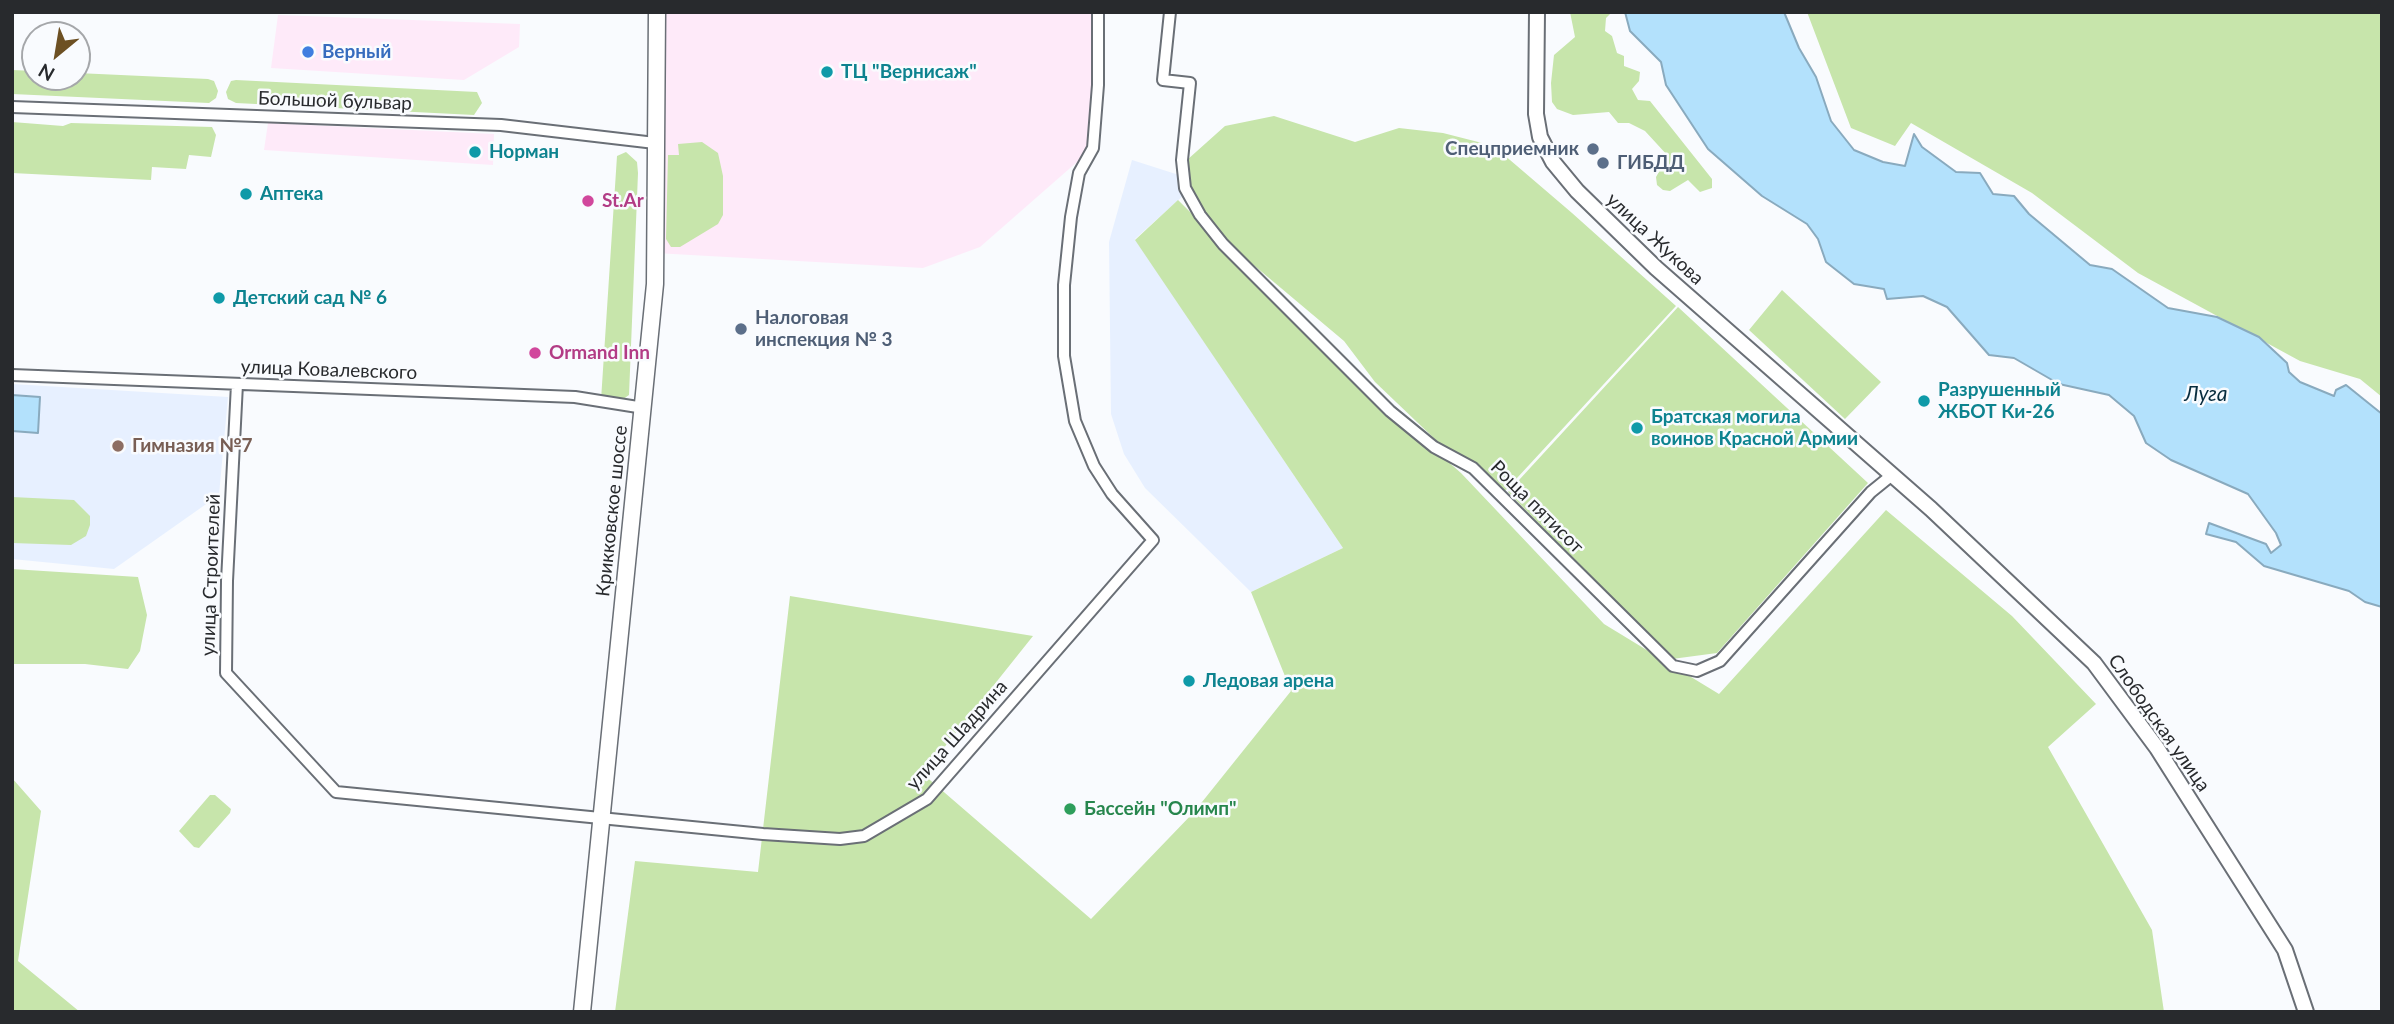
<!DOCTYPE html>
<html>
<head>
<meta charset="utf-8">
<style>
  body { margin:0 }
  #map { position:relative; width:2394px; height:1024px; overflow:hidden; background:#f9fbfe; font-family:Lato,sans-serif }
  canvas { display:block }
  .frame { position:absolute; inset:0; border:14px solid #282a2d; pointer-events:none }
  .north { position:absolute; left:21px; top:21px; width:70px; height:70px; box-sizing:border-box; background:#f9fbfe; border:2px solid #a5a7aa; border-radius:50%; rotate:210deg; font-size:19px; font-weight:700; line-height:28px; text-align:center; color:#282a2d }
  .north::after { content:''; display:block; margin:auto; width:24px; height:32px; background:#6d5023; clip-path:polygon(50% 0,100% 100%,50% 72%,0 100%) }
</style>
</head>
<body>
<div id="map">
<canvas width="2394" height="1024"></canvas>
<div class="frame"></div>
<div class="north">N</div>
</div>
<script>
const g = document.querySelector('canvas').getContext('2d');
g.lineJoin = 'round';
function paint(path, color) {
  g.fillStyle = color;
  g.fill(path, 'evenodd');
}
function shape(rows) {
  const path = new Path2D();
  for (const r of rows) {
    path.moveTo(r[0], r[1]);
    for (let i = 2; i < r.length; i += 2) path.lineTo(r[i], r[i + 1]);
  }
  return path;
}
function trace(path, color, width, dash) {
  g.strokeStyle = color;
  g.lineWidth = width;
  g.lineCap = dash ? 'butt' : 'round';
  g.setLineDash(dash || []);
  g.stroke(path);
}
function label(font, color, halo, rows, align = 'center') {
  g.font = font + ' Lato,sans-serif';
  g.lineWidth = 5;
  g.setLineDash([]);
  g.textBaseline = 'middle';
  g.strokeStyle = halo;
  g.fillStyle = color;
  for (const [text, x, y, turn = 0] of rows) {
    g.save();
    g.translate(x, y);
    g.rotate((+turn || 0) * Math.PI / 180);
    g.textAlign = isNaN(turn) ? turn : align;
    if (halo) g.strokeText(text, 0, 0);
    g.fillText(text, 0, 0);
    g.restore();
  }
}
paint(shape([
  [657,12,1097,12,1093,148,980,247,923,268,655,253],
  [278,15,520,24,519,47,464,80,271,68],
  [268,123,494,134,493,165,264,150]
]), '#feeaf9');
paint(shape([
  [1132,160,1182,176,1183,196,1135,239,1343,548,1251,592,1145,488,1124,454,1111,414,1109,242],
  [12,384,228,397,219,495,114,569,12,559]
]), '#e7f0ff');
paint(shape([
  [1570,12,1612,12,1606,18,1605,31,1612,36,1617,53,1624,56,1624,66,1640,72,1639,81,1632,89,1638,100,1650,101,1712,179,1712,188,1700,192,1688,180,1670,191,1663,190,1657,185,1656,177,1668,156,1645,131,1629,123,1618,123,1609,112,1573,115,1557,109,1552,102,1551,83,1554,55,1575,37],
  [1807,12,2382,12,2382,397,2360,379,2300,361,2138,273,2032,193,1911,123,1895,146,1851,128],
  [12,70,35,71,35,77,77,77,77,73,208,79,214,81,218,91,216,98,209,103,12,94],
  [236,80,477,92,482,103,474,115,236,103,228,99,226,92,231,81],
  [1274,116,1355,142,1399,128,1443,133,1486,144,1503,154,1572,213,1676,306,1505,491,1473,461,1439,443,1375,382,1344,341,1250,262,1215,227,1188,185,1187,160,1225,126],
  [12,122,63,126,71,123,212,127,216,135,211,157,189,155,186,169,152,167,151,180,12,173],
  [702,142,718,153,723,176,723,215,718,224,680,247,671,247,666,239,668,155,679,155,678,144],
  [626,152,637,162,638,173,629,395,619,402,601,400,617,156],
  [1178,200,1390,411,1461,473,1604,624,1719,694,1886,510,2012,616,2096,704,2048,747,2152,930,2164,1012,615,1012,635,861,758,872,790,596,1033,636,923,774,1091,919,1194,812,1291,691,1251,592,1343,548,1135,240],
  [1782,290,1881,382,1845,419,1749,330],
  [1678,307,1868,483,1717,653,1672,659,1508,492],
  [12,497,74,500,90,516,90,525,86,536,71,545,12,543],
  [12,569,138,577,147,615,140,651,128,669,85,664,12,664],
  [12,778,41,811,18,961,80,1012,12,1012],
  [210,795,215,795,231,809,230,813,199,848,194,847,179,831]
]), '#c7e5ab');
const water = shape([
  [1625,12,1784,12,1799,48,1816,77,1831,121,1854,150,1883,162,1905,166,1914,134,1922,147,1956,172,1980,173,1993,194,2014,196,2029,214,2090,265,2112,269,2168,308,2217,317,2259,337,2287,363,2289,372,2300,382,2334,396,2336,390,2346,385,2382,414,2382,607,2365,602,2349,591,2264,566,2236,542,2206,534,2209,523,2266,544,2271,553,2281,545,2276,533,2248,494,2171,460,2146,443,2134,416,2109,395,2059,384,2014,358,1989,355,1947,307,1923,296,1887,299,1884,289,1854,284,1826,262,1818,239,1807,224,1762,196,1708,149,1666,85,1661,62,1630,31,1625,12],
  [12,395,40,397,38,433,12,431,12,395]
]);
paint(water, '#b3e1fc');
trace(water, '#89aabe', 2);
const minor = shape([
  [1170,12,1163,80,1190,83,1182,160,1185,188,1200,215,1223,244,1390,411,1434,447,1473,468,1673,666,1697,671,1720,661,1871,492,1892,475],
  [12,107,501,125,655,143],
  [12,375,575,397,644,408],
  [237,384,227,581,226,673,336,792,763,834,840,839,864,836,927,799,1153,540,1112,494,1094,466,1075,421,1064,356,1064,285,1071,217,1079,173,1093,148,1098,85,1098,12]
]);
const tertiary = shape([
  [1537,12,1536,114,1540,137,1553,162,1577,191,1656,268,1931,509,2094,663,2157,748,2285,950,2306,1012]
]);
const secondary = shape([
  [582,1012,655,284,657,12]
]);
trace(minor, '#6a6f76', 14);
trace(tertiary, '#6a6f76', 18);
trace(secondary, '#6a6f76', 19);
trace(minor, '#fff', 10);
trace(tertiary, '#fff', 14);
trace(secondary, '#fff', 16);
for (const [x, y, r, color] of [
  [308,52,7,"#3f7fe0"],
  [827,72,7,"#0f9aa8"],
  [1593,149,7,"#5c6f8a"],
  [475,152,7,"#0f9aa8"],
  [1603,163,7,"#5c6f8a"],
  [246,194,7,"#0f9aa8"],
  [588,201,7,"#d1479c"],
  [219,298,7,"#0f9aa8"],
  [741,329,7,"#5c6f8a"],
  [535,353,7,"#d1479c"],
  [1924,401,7,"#0f9aa8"],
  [1637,428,7,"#0f9aa8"],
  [118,446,7,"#8d6e63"],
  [1189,681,7,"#0f9aa8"],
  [1070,809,7,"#2e9e5b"]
]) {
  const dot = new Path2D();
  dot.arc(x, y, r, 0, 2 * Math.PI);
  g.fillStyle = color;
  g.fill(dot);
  trace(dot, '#f9fbfe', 2.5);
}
label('bold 19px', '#366cbe', '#f9fbfe', [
  ["Верный",322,52]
], 'left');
label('bold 19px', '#0d838f', '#f9fbfe', [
  ["ТЦ \"Вернисаж\"",841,72],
  ["Норман",489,152],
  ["Аптека",260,194],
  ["Детский сад № 6",233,298],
  ["Разрушенный",1938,390],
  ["ЖБОТ Ки-26",1938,412],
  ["Братская могила",1651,417],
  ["воинов Красной Армии",1651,439],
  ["Ледовая арена",1203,681]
], 'left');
label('19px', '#282a2d', '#f9fbfe', [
  ["Большой бульвар",335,101,2],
  ["улица Жукова",1655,239,43],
  ["улица Ковалевского",329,370,2],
  ["Роща пятисот",1537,507,45],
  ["Крикковское шоссе",612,511,-84],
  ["улица Строителей",211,575,-88],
  ["Слободская улица",2159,723,55],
  ["улица Шадрина",957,735,-48]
]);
label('bold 19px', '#4e5e75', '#f9fbfe', [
  ["Спецприемник",1579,149,"right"],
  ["ГИБДД",1617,163],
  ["Налоговая",755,318],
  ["инспекция № 3",755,340]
], 'left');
label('bold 19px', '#b23c85', '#f9fbfe', [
  ["St.Ar",602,201],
  ["Ormand Inn",549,353]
], 'left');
label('bold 19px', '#785e54', '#f9fbfe', [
  ["Гимназия №7",132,446]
], 'left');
label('bold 19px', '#27864d', '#f9fbfe', [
  ["Бассейн \"Олимп\"",1084,809]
], 'left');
label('italic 21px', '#082d3f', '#f9fbfe', [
  ["Луга",2206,394]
]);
</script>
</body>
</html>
